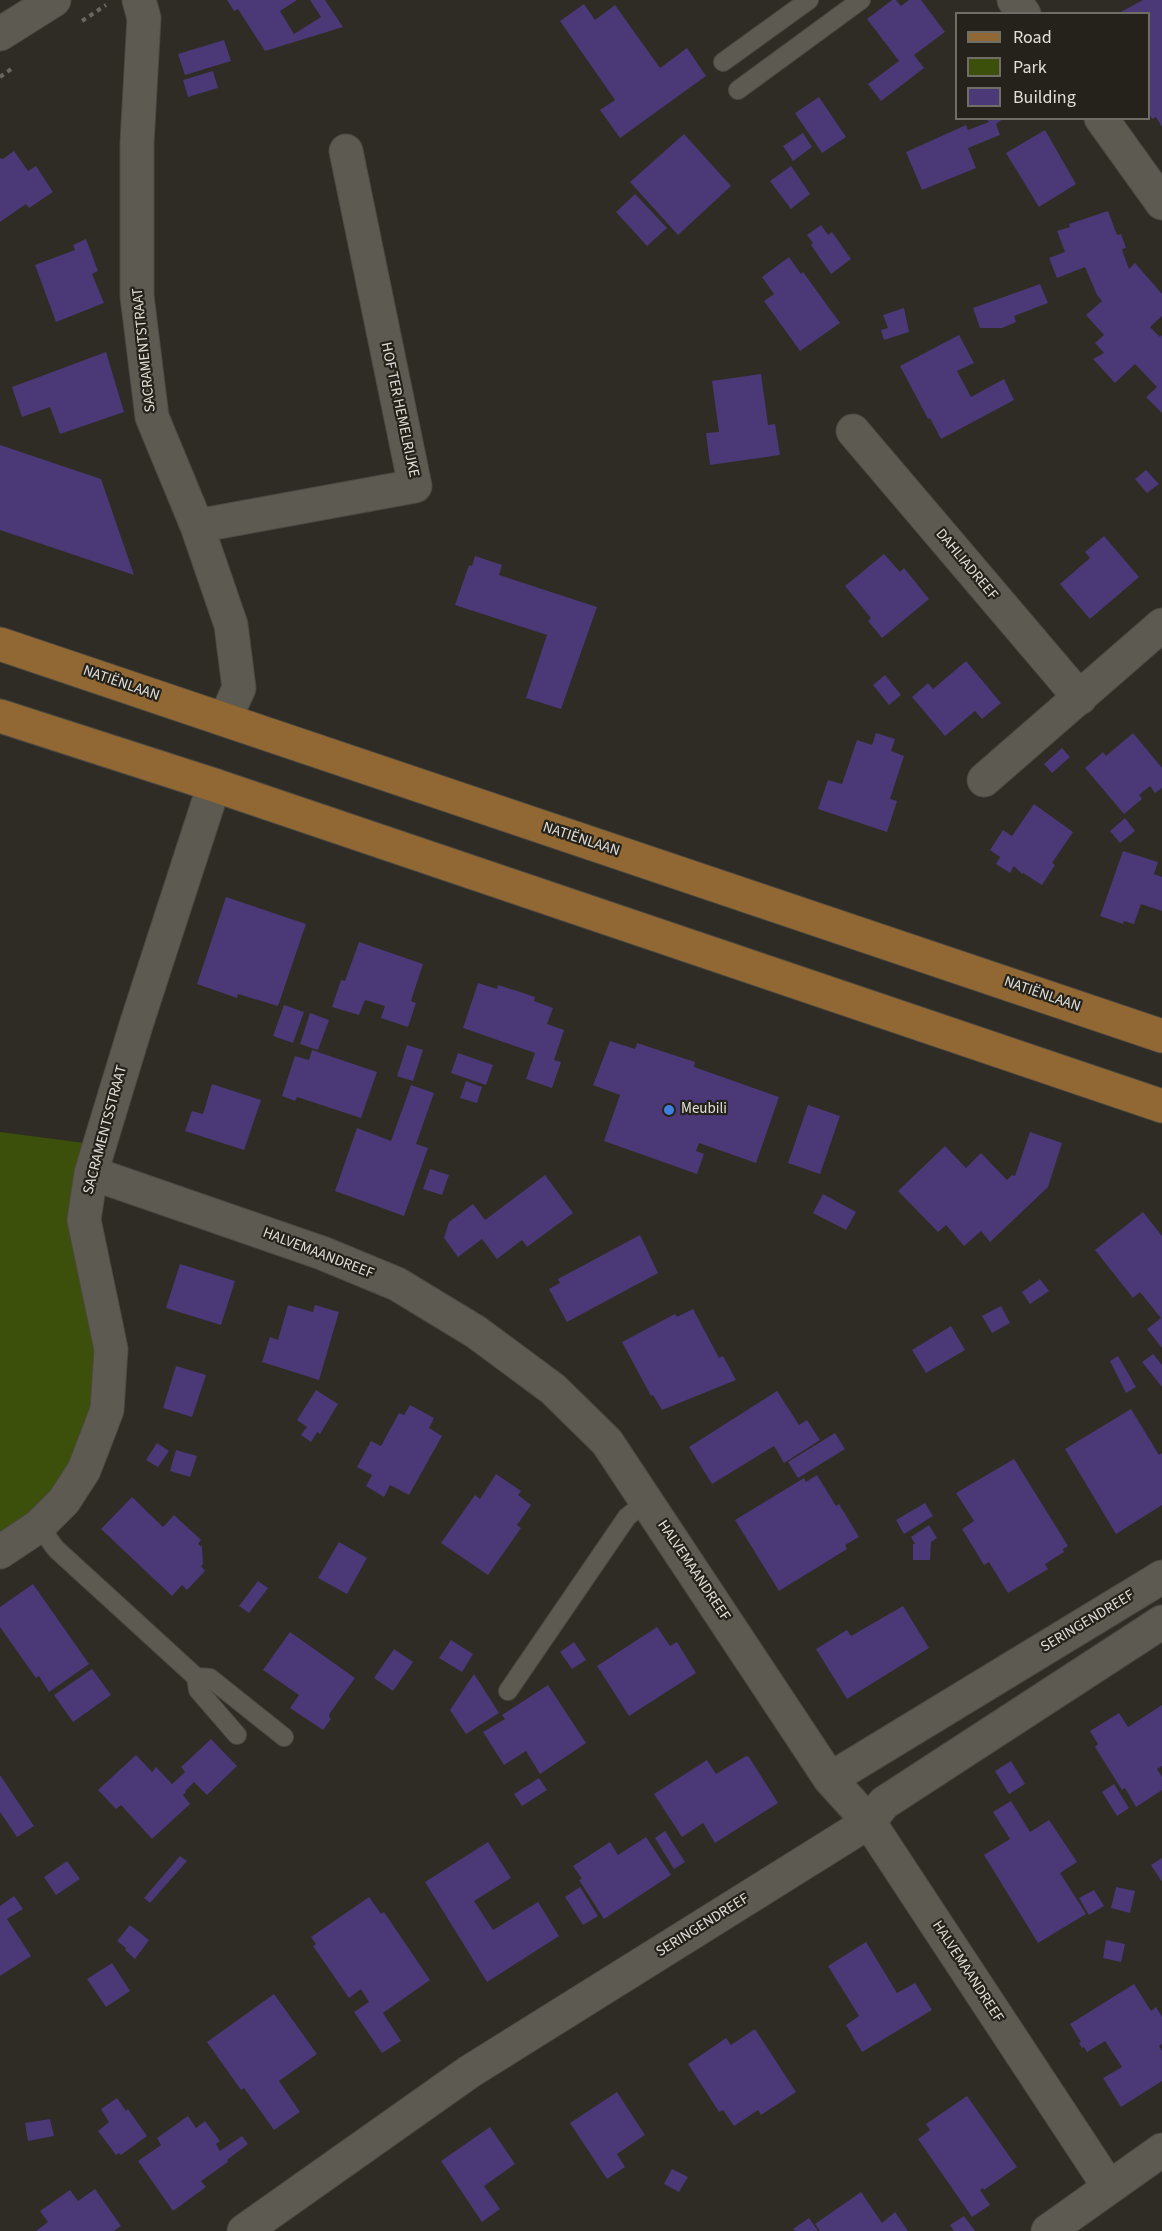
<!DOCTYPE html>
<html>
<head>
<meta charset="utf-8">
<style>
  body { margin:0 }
  #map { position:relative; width:1162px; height:2231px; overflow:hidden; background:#2e2c24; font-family:"Source Sans 3",sans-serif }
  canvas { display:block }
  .legend { position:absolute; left:955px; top:12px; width:195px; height:108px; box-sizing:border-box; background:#24221a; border:2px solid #6f6d66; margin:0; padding:8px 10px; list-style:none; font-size:18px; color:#e0ded9 }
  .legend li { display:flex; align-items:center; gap:12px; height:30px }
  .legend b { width:30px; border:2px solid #6f6d66 }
</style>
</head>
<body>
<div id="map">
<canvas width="1162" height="2231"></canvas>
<ul class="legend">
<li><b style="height:8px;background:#916733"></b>Road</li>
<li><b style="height:16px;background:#3c4f0b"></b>Park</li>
<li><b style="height:16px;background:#4b3876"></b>Building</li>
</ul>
</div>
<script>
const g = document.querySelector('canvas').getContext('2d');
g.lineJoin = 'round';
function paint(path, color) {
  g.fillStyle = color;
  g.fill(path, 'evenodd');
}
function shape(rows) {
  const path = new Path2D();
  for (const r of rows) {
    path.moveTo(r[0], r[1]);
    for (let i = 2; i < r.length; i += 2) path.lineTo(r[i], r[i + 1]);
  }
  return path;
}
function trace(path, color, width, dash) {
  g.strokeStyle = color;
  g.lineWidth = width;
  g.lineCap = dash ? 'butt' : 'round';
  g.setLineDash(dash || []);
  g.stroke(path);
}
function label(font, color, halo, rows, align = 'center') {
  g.font = font + ' "Source Sans 3",sans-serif';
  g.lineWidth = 4.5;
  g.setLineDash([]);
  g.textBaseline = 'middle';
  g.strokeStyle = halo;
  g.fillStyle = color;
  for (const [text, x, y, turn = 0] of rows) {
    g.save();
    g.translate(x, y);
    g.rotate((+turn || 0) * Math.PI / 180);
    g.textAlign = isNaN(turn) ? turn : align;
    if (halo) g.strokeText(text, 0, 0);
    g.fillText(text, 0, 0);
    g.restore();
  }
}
paint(shape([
  [0,1132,100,1145,91,1173,111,1349,84,1470,0,1552]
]), '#3c4f0b');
paint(shape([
  [227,0,297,0,280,11,294,34,321,17,310,0,325,0,343,27,265,51,238,9,234,11],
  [892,0,896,0,901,6,909,0,921,0,945,32,914,55,924,68,881,101,868,84,899,61,867,19],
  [1143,0,1162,0,1162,127,1156,117,1152,119,1148,112,1148,14,1117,14],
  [584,4,595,20,615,5,660,68,687,48,706,76,620,138,600,110,615,100,560,21],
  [224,40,231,61,185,75,178,54],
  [213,71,218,88,188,97,183,80],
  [819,97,846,137,822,153,795,113],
  [986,118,1004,118,996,124,1000,135,968,148,976,168,922,190,906,152,966,125,968,130,989,122],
  [1045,130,1076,184,1039,207,1006,153],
  [803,133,812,147,793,161,783,146],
  [684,134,731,186,678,235,630,182],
  [14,151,28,171,36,166,53,192,29,208,26,204,0,222,0,158,3,159],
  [791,166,810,194,791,209,770,181],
  [635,194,667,228,647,246,616,212],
  [1108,211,1117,235,1121,234,1126,248,1122,249,1123,253,1129,269,1135,263,1162,294,1162,316,1150,327,1160,337,1162,335,1162,413,1146,397,1157,387,1135,364,1115,383,1093,359,1104,353,1095,343,1104,335,1086,315,1102,301,1097,295,1085,267,1057,278,1049,258,1065,252,1057,231,1070,227,1069,224],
  [821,225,828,235,832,232,851,259,831,274,811,245,813,243,807,235],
  [86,239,98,271,92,274,104,303,56,322,35,265,75,250,73,245],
  [789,257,801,274,803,272,840,323,800,351,764,301,774,294,762,277],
  [1040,284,1048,303,1014,316,1016,322,1002,328,980,328,973,308],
  [904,308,909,332,884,340,881,330,888,328,883,315],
  [959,335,974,363,957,371,971,397,1004,379,1014,400,941,439,930,418,928,419,900,366],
  [106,352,124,412,60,434,50,407,22,417,12,387],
  [761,374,768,425,775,424,780,455,710,465,706,433,719,432,712,381],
  [0,445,101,479,134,575,0,530],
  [1146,470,1159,484,1147,493,1135,479],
  [1104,536,1139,577,1090,619,1060,584,1090,558,1085,552],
  [884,554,900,572,904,568,929,599,882,638,868,621,871,618,845,586],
  [475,556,502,565,499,575,597,607,561,709,526,698,547,635,455,605,469,565,472,566],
  [966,661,1001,703,982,719,975,711,945,736,912,697,928,683,933,689],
  [885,675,901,695,889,705,873,685],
  [876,733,895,739,891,751,904,756,890,799,897,801,887,832,818,809,828,780,842,784,857,740,872,745],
  [1133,733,1162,768,1162,788,1155,793,1150,786,1139,795,1142,799,1124,814,1085,768,1103,752,1106,756],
  [1062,748,1070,757,1052,773,1044,764],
  [1034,804,1073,832,1052,863,1055,865,1042,885,1023,873,1022,874,1014,866,1010,873,996,864,1000,857,990,850,1003,830,1012,836],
  [1125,818,1135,831,1120,843,1110,831],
  [1123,851,1158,862,1154,874,1162,877,1162,911,1141,904,1134,924,1124,921,1123,924,1100,916],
  [226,897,306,924,278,1006,238,994,237,998,197,984],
  [359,942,423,964,411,1001,416,1003,408,1027,381,1018,385,1006,365,1000,359,1015,332,1007,341,980,345,981],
  [478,983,497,989,498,985,517,991,535,997,534,1001,553,1008,547,1024,564,1030,554,1060,561,1062,552,1088,526,1079,535,1053,463,1028],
  [284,1005,304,1012,293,1043,273,1036],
  [310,1013,329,1020,318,1050,300,1044],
  [610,1041,635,1049,637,1043,695,1062,694,1067,779,1097,756,1163,699,1143,696,1151,704,1154,697,1174,604,1141,620,1095,593,1085],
  [407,1045,423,1050,413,1081,397,1076],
  [312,1050,377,1072,361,1118,297,1097,295,1101,282,1096,295,1056,309,1060],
  [458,1053,493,1065,486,1085,451,1073],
  [466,1081,482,1087,477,1103,460,1098],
  [212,1084,261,1100,244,1150,185,1131,192,1111,203,1114],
  [411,1085,434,1093,416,1144,428,1148,404,1216,335,1191,357,1128,391,1141],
  [808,1105,840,1116,820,1174,788,1163],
  [1030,1132,1062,1143,1048,1187,990,1242,981,1231,964,1246,946,1225,938,1232,898,1191,945,1146,966,1168,981,1153,1007,1180,1012,1175,1015,1176],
  [430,1169,449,1175,442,1195,423,1189],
  [545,1175,573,1213,527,1247,522,1240,497,1259,482,1239,458,1257,444,1238,449,1222,473,1204,485,1220],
  [823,1194,856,1212,846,1230,813,1213],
  [1143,1212,1162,1236,1162,1348,1147,1329,1161,1318,1140,1292,1133,1298,1095,1250],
  [640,1235,658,1273,567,1322,549,1289,560,1283,558,1279],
  [180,1264,235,1281,221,1325,166,1308],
  [1040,1279,1049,1291,1030,1304,1022,1292],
  [288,1305,313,1312,315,1305,339,1312,319,1380,262,1362,270,1337,278,1340],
  [1001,1306,1010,1323,992,1333,982,1316],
  [693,1309,719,1358,723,1356,736,1380,662,1410,653,1395,651,1396,622,1342,675,1314,677,1317],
  [951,1326,965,1350,926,1373,912,1350],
  [1153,1354,1162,1365,1162,1387,1142,1362],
  [1118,1356,1136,1387,1126,1393,1110,1361],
  [176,1366,206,1375,192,1417,163,1408],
  [316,1390,338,1404,320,1434,317,1432,311,1442,301,1435,307,1427,297,1420],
  [777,1391,799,1425,807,1420,820,1440,784,1463,774,1446,712,1484,689,1447],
  [410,1405,434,1418,429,1428,442,1436,409,1495,390,1485,384,1497,366,1486,372,1475,357,1467,371,1441,381,1446,399,1413,404,1415],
  [1131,1409,1159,1455,1162,1453,1162,1505,1116,1534,1065,1449],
  [835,1433,845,1449,798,1478,788,1462],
  [157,1443,169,1451,158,1467,146,1460],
  [176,1450,197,1456,190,1477,170,1471],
  [1014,1459,1068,1546,1063,1549,1064,1552,1045,1564,1048,1569,1008,1593,989,1562,984,1565,962,1529,974,1521,956,1493],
  [496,1474,521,1491,518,1495,531,1505,517,1525,521,1528,488,1575,441,1543,475,1495,480,1499],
  [817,1475,836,1506,839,1504,859,1537,845,1545,847,1549,779,1591,735,1520,804,1478,806,1482],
  [132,1497,163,1527,174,1515,201,1540,198,1544,202,1547,203,1564,201,1566,205,1571,187,1590,182,1585,172,1596,101,1529],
  [925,1503,933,1516,904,1534,896,1520],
  [929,1525,937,1538,931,1542,930,1560,913,1560,913,1544,915,1544,911,1537],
  [339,1542,367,1558,347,1594,318,1578],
  [258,1581,268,1588,249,1613,239,1606],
  [33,1584,89,1664,49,1692,39,1676,36,1678,0,1627,0,1607],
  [903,1606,929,1648,847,1699,816,1649,847,1630,851,1636],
  [657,1627,670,1646,677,1642,696,1673,629,1716,597,1666],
  [290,1632,355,1678,330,1713,329,1717,331,1719,323,1730,290,1708,299,1695,263,1670],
  [451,1640,473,1654,462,1672,439,1658],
  [574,1642,586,1660,572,1669,560,1652],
  [394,1649,413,1662,393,1691,374,1678],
  [92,1669,111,1695,73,1722,54,1695],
  [474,1674,499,1713,466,1734,450,1710],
  [548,1685,586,1743,540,1774,526,1751,504,1765,483,1732,505,1719,502,1715],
  [1162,1705,1162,1766,1157,1769,1162,1777,1162,1790,1136,1807,1125,1788,1122,1790,1095,1747,1098,1744,1090,1731,1119,1713,1128,1727],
  [211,1739,237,1766,207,1795,194,1782,185,1791,186,1792,183,1795,190,1804,152,1839,121,1805,116,1809,98,1790,136,1755,152,1772,156,1767,172,1784,185,1772,181,1767],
  [746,1756,749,1757,778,1803,715,1843,703,1823,682,1837,654,1794,707,1760,716,1774],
  [1011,1761,1025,1784,1009,1794,995,1771],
  [0,1775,34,1826,17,1837,0,1812],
  [539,1778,547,1790,522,1806,514,1794],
  [1114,1784,1129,1808,1117,1816,1102,1792],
  [1011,1801,1030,1832,1049,1820,1077,1862,1060,1873,1086,1914,1038,1943,984,1855,1010,1839,993,1812],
  [665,1831,685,1862,674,1869,655,1838],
  [646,1837,671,1875,604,1919,579,1880,582,1879,573,1866,610,1842,618,1855],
  [488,1842,511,1878,474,1901,493,1930,538,1902,559,1936,487,1982,425,1882],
  [180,1856,187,1861,150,1903,144,1898],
  [1162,1858,1162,1882,1151,1865],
  [67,1861,80,1879,56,1895,44,1877],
  [580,1887,598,1916,583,1925,565,1897],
  [1116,1887,1135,1891,1130,1913,1111,1908],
  [1094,1890,1104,1906,1089,1915,1079,1898],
  [14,1896,23,1909,7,1919,31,1956,0,1976,0,1906],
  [369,1897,381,1914,384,1912,430,1980,383,2013,401,2041,382,2053,354,2012,369,2002,361,1989,349,1998,313,1946,316,1944,311,1937],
  [130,1925,149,1940,135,1959,125,1950,126,1948,117,1941],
  [1106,1940,1125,1944,1121,1962,1103,1958],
  [866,1942,897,1993,915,1983,932,2010,862,2052,846,2025,859,2016,828,1966],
  [112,1963,130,1991,106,2007,87,1979],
  [1134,1984,1151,2011,1156,2007,1162,2017,1162,2044,1159,2046,1162,2051,1162,2081,1121,2107,1103,2078,1122,2067,1105,2041,1087,2052,1084,2047,1082,2048,1079,2043,1081,2042,1070,2024],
  [274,1994,317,2054,279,2081,300,2112,274,2130,244,2088,241,2090,207,2042],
  [755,2029,796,2092,761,2115,758,2110,734,2126,723,2110,719,2112,688,2064,726,2038,731,2045],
  [617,2092,645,2135,617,2154,625,2167,607,2179,570,2123],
  [967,2096,1017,2167,984,2190,983,2188,980,2190,990,2205,972,2217,918,2139,930,2130,926,2124],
  [117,2098,126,2111,128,2109,147,2136,121,2155,119,2153,116,2155,98,2131,109,2122,101,2109],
  [188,2116,196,2128,205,2121,220,2141,216,2144,220,2151,242,2136,248,2144,227,2160,228,2162,201,2181,206,2187,173,2211,138,2161,161,2145,157,2138],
  [50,2119,54,2136,28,2141,25,2123],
  [490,2127,515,2164,484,2186,500,2209,482,2222,441,2161],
  [672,2169,688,2177,679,2192,664,2184],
  [95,2189,121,2226,114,2231,36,2231,48,2222,40,2211,70,2190,78,2201],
  [861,2192,882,2223,895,2212,908,2231,820,2231,815,2224],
  [964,2216,975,2231,954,2231,950,2225],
  [809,2218,818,2231,795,2231,793,2229]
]), '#4b3876');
const service = shape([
  [723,62,809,0],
  [738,90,861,0],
  [39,1526,56,1549,196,1677,198,1690,237,1735],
  [196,1677,210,1678,284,1737],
  [508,1691,627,1517,647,1501]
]);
const minor = shape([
  [139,0,144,18,137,143,137,296,152,417,197,526,231,625,239,688,225,719],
  [853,431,1080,698],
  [197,526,415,486,346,151],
  [984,780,1162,625],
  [91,1173,322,1253,397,1284,476,1332,553,1389,607,1442,830,1779,869,1822,1109,2187],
  [0,1552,39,1526,64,1501,84,1470,107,1410,111,1349,84,1220,91,1173,137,1022,214,785],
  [830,1779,1162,1577],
  [244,2231,469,2072,869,1822,884,1803,1162,1622],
  [1048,2231,1162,2150]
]);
const tertiary = shape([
  [1014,0,1024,14],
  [0,34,54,0],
  [1101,118,1162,203]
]);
const primary = shape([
  [0,644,1162,1036],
  [0,716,214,785,1162,1106]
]);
trace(service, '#4b4942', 20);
trace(minor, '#4b4942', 35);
trace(tertiary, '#4b4942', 35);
trace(primary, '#4b4942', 35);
trace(shape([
  [82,21,106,5],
  [0,77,14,67]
]), '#68665f', 4, [4.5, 4.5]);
trace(service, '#5d5b51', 18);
trace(minor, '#5d5b51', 33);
trace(tertiary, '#5d5b51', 33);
trace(primary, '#916733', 33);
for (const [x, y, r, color] of [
  [669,1110,6,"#3f7fe0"]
]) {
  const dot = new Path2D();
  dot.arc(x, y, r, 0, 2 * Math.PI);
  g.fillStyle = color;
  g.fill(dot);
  trace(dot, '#24221a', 2);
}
label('15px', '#e0ded9', '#24221a', [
  ["SACRAMENTSTRAAT",145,350,-96],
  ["HOF TER HEMELRIJKE",399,410,78],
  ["DAHLIADREEF",966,565,50],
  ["NATIËNLAAN",121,684,19],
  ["NATIËNLAAN",581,840,18],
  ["NATIËNLAAN",1042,995,19],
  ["SACRAMENTSSTRAAT",106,1130,-75],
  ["HALVEMAANDREEF",318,1254,21],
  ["HALVEMAANDREEF",693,1571,56],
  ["SERINGENDREEF",1088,1622,-31],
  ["SERINGENDREEF",703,1926,-32],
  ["HALVEMAANDREEF",967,1972,57]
]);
label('15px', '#e0ded9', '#24221a', [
  ["Meubili",681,1110]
], 'left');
</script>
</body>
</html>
